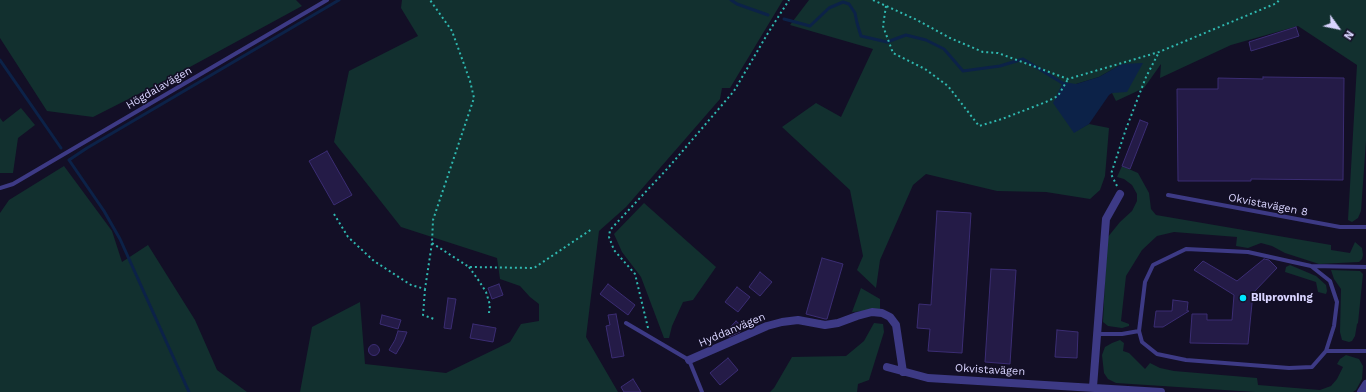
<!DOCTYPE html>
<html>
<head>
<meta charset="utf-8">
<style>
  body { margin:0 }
  #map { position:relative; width:1366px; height:392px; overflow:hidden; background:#130f26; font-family:"Work Sans",sans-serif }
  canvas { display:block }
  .north { position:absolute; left:1318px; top:8px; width:40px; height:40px; -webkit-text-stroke:3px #130f26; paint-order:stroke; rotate:123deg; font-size:11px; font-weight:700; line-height:16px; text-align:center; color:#d9d4ff }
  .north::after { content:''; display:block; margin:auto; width:14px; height:18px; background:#d9d4ff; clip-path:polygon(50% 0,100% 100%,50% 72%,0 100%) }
</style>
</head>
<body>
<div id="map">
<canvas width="1366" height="392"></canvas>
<div class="north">N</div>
</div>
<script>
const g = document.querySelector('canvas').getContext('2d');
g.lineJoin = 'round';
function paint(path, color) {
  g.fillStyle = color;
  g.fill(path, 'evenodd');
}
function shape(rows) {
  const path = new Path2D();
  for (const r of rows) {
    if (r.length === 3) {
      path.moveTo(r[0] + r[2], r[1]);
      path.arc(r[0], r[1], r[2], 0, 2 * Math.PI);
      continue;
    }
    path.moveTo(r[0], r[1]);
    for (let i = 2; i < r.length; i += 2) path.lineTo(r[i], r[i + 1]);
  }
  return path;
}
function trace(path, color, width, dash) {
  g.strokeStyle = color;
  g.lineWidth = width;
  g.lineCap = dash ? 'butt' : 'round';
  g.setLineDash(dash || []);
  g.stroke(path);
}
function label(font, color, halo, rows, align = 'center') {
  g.font = font + ' "Work Sans",sans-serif';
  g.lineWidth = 3.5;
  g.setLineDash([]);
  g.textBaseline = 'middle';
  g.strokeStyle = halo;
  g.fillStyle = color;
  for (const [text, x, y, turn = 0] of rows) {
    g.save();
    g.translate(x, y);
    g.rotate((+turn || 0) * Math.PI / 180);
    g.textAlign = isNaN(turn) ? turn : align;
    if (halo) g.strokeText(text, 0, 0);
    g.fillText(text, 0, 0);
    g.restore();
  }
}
paint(shape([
  [0,0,296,0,302,6,166,80,93,117,47,111,0,38],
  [402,0,783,0,730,88,722,88,720,99,626,207,599,231,586,337,618,392,300,392,312,327,360,302,365,364,446,373,510,342,521,324,539,321,539,304,530,297,520,286,500,279,497,258,401,227,334,142,349,71,418,36,401,8],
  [809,0,1366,0,1366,141,1361,211,1358,218,1352,222,1348,220,1357,65,1298,26,1231,45,1160,78,1161,64,1144,88,1116,101,1112,93,1122,64,1099,77,1076,84,1074,132,1089,124,1109,128,1105,176,1100,190,1090,199,1046,192,997,191,926,174,913,185,880,260,876,288,857,270,863,256,850,190,782,127,816,103,841,117,873,49,790,25],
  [21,108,35,125,18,138,13,173,0,173,0,118,3,122],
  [64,166,112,231,122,262,148,245,195,320,217,370,247,392,0,392,0,213,9,200],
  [1122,166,1138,173,1149,193,1151,209,1156,215,1331,245,1331,250,1350,253,1355,242,1362,248,1363,255,1362,259,1359,262,1319,264,1285,253,1272,246,1261,243,1248,248,1236,246,1237,237,1174,232,1157,236,1142,250,1126,276,1121,321,1129,324,1129,326,1122,328,1108,326,1103,322,1107,238,1120,222,1132,211,1137,201,1137,194,1132,185,1124,179,1117,177],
  [644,203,716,267,693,300,683,302,672,326,669,338,664,338,641,277,622,252,614,234],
  [1290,265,1316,276,1326,285,1327,291,1326,294,1318,292,1316,282,1285,272,1286,267],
  [1331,270,1360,271,1363,274,1358,323,1357,324,1355,336,1352,341,1349,342,1342,340,1340,332,1341,289,1334,279],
  [861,288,880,299,880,310,852,312],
  [874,323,883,324,884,332,869,380,858,384,857,392,770,392,774,388,792,357,846,356,864,341],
  [1120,340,1124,343,1123,351,1129,353,1145,369,1150,363,1160,368,1174,371,1257,378,1258,385,1320,390,1331,386,1337,379,1343,367,1337,364,1340,359,1346,355,1359,359,1363,366,1362,379,1356,390,1353,392,1255,392,1116,383,1108,379,1104,373,1102,355,1105,347,1112,343]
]), '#12302f');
paint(shape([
  [1143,63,1127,92,1112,93,1109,95,1089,124,1074,133,1053,103,1063,82,1076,84,1099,77,1122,64]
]), '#0c2248');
trace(shape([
  [731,0,737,4,768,15],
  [784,19,810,26,829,8,843,2,849,4,855,13,857,23,861,36,887,42,906,35,926,40,944,49,963,71,1000,66,1023,59,1064,84],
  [0,60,61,148],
  [189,392,120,239,104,211,69,160,87,148,339,0]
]), '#0c2248', 3);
const building = shape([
  [1296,27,1299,36,1251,51,1249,42,1296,27],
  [1263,77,1344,78,1343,180,1251,179,1251,181,1178,181,1177,89,1218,89,1218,78,1263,79,1263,77],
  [1140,120,1148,123,1130,169,1122,166,1140,120],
  [327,151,352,195,334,205,309,161,327,151],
  [937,211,971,213,962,353,928,351,930,329,917,328,919,304,931,305,937,211],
  [822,258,843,264,827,319,825,319,806,314,822,258],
  [1264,259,1269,260,1277,268,1253,293,1248,344,1190,343,1192,314,1207,314,1207,320,1232,320,1234,295,1194,270,1203,261,1237,281,1264,259],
  [991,269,1016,270,1010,364,985,362,991,269],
  [760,272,772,282,760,296,749,287,760,272],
  [499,284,503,295,492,299,488,288,499,284],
  [608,284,635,305,628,315,600,294,608,284],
  [737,287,750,297,738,312,725,302,737,287],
  [448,298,456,299,451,329,444,328,448,298],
  [1173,300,1188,302,1187,311,1189,311,1163,327,1154,327,1156,311,1172,311,1173,300],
  [616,314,624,356,612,358,606,326,610,325,608,315,616,314],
  [382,315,401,320,398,329,380,324,382,315],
  [736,321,744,328,740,332,729,337,725,333,736,321],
  [473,324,496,328,493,342,470,338,473,324],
  [1057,330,1078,332,1077,358,1055,357,1057,330],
  [398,331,407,332,403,342,396,354,389,350,395,340,398,331],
  [374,350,5.5],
  [728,358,738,370,720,385,710,373,728,358],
  [633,379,641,392,624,392,621,387,633,379]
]);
paint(building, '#241b47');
trace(building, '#3b2d73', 1);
trace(shape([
  [873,0,917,20,950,38,983,52,998,53,1068,79,1159,52,1277,3,1279,0],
  [886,6,883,26,893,53,925,69,948,86,979,126,1002,119,1046,102,1058,96,1068,79],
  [1117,186,1111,174,1126,129,1146,77,1159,52],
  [334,214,348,237,374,261,411,285,425,289,432,243,433,220,474,98,470,81,452,31,430,0],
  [432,243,469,267,534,268,592,229],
  [469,267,479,281,486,292,490,305,489,313],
  [425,289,423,315,434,319],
  [648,328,635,274,614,250,609,237,610,230,668,168,734,91,768,33,789,0]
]), '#2fb8b0', 2, [2, 3]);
trace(shape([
  [0,188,13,184,327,0],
  [1168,195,1340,227,1366,227],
  [1311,266,1330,281,1337,302,1334,326,1326,351],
  [1366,267,1311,266,1248,252,1186,249,1153,265,1145,282,1139,331,1142,342,1157,354,1186,360,1289,368,1312,367,1326,351,1366,351],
  [626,323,689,360,702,392],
  [1096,334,1122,334,1139,331]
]), '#3d3a85', 4);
trace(shape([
  [689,360,767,326,782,322,798,320,825,325,838,323,857,316,872,312,882,313,890,317,896,325,903,372],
  [887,367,928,378,1161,392],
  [1093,387,1106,219,1120,194],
  [1361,392,1366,384]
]), '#3d3a85', 8);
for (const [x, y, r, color] of [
  [1243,298,4,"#00e5ff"]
]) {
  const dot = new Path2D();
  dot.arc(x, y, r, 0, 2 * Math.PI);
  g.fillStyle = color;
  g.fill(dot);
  trace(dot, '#130f26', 1.5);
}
label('11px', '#d9d4ff', '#130f26', [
  ["Högdalavägen",159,88,-30],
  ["Okvistavägen 8",1268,205,11],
  ["Hyddanvägen",732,330,-23],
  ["Okvistavägen",990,370,3]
]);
label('bold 11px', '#d9d4ff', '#130f26', [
  ["Bilprovning",1251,298]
], 'left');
</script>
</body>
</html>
